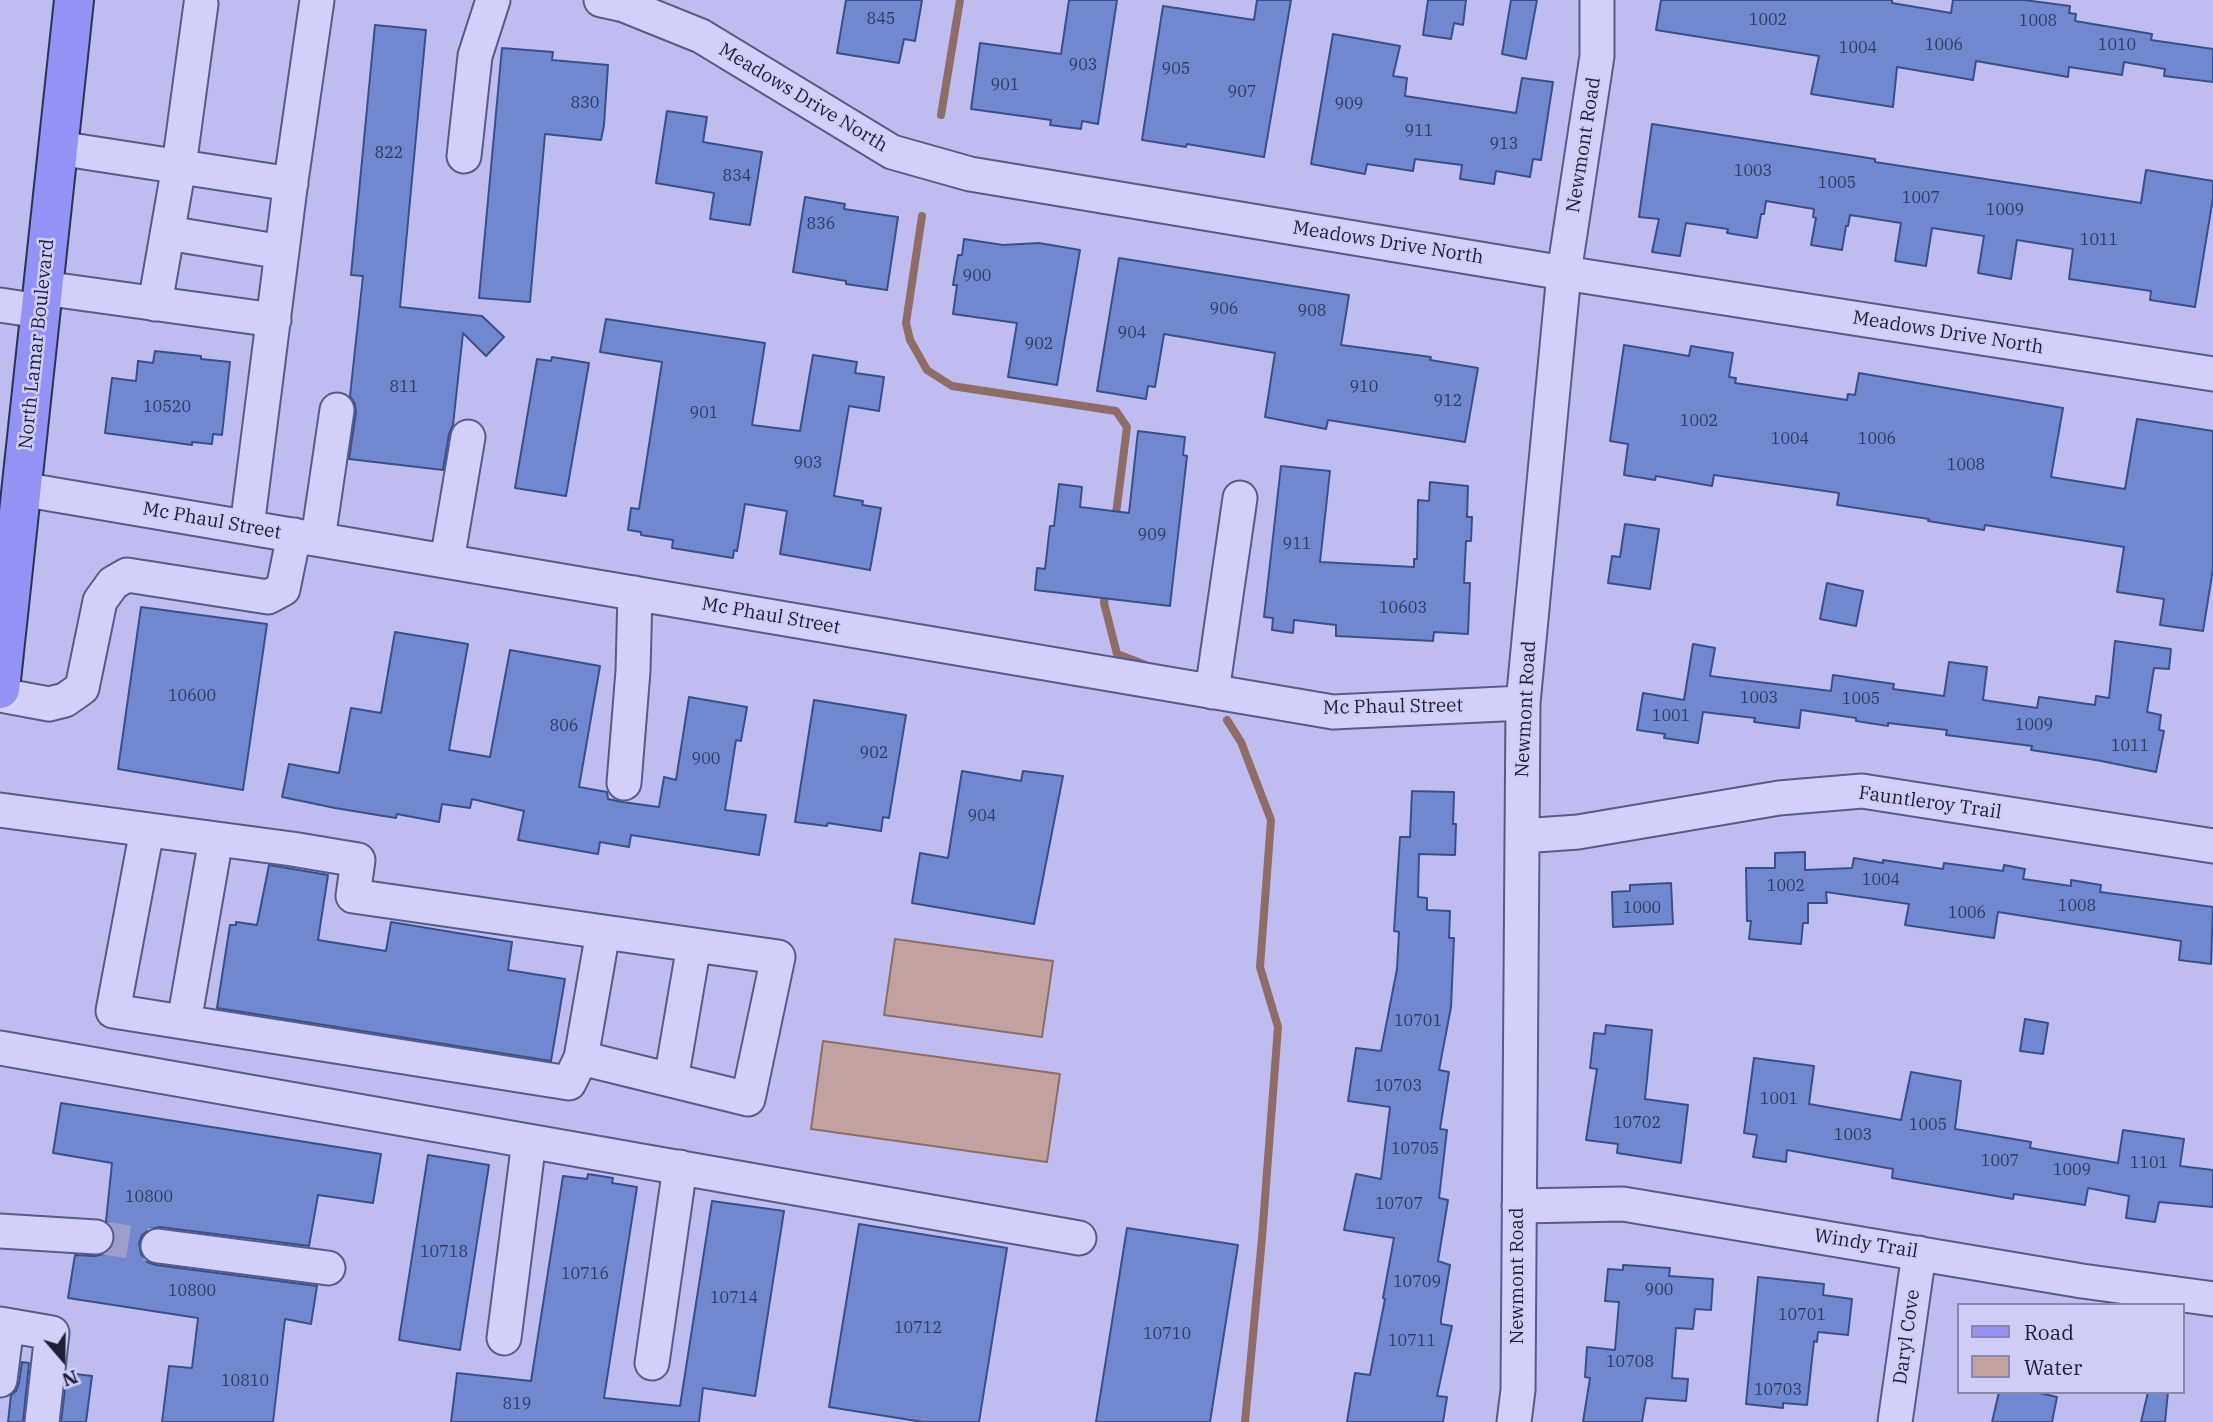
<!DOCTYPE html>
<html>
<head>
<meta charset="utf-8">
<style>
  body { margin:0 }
  #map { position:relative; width:2213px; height:1422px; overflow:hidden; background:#bfbdf0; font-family:"IBM Plex Serif",serif }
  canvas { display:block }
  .legend { position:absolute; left:1957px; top:1303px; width:228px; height:91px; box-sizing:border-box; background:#cfcdf7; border:2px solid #8788aa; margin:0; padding:9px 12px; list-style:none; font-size:21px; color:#1b2037 }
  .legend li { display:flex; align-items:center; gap:14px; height:35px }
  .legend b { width:35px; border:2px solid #8788aa }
  .north { position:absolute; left:28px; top:1324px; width:70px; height:70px; -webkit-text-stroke:5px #cfcdf7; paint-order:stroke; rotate:160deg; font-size:19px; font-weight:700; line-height:28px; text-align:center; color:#1b2037 }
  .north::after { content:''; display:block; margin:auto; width:24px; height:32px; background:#1b2037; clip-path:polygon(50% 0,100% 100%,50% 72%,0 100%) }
</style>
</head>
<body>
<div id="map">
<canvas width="2213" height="1422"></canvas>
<ul class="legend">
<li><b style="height:9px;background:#9592f6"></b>Road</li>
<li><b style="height:19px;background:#c1a2a1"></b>Water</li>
</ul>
<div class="north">N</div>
</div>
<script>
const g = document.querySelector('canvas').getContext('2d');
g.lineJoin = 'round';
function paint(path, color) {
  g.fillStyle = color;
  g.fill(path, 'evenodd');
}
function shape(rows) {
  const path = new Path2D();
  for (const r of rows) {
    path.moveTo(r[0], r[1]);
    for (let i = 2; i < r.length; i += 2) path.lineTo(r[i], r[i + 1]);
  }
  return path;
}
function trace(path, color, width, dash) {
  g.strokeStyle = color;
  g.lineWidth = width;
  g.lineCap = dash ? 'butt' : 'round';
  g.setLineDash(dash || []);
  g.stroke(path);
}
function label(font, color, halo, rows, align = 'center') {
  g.font = font + ' "IBM Plex Serif",serif';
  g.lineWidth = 5;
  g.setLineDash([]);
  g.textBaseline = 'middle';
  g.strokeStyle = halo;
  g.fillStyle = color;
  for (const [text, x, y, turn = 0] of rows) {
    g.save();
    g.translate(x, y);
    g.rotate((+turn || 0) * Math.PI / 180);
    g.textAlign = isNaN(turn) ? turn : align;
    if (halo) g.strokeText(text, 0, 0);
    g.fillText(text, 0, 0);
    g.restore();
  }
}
const water = shape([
  [895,939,1053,961,1042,1037,884,1015,895,939],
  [823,1041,1060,1074,1047,1162,811,1129,823,1041]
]);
paint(water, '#c1a2a1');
trace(water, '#8f6c68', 2);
trace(shape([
  [941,115,960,0],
  [922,216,906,323,910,340,927,370,952,386,1116,411,1127,427,1115,522],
  [1106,590,1104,603,1117,654,1146,665],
  [1227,720,1241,742,1271,820,1260,967,1278,1027,1262,1238,1245,1422]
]), '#8f6c68', 8);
const building = shape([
  [846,0,922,0,915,41,904,39,899,63,837,53,846,0],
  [1069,0,1117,0,1098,124,1082,121,1081,129,1050,125,1051,120,971,109,980,43,1061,54,1069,0],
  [1257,0,1291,0,1264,157,1187,144,1186,147,1142,140,1163,6,1254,20,1257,0],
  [1428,0,1466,0,1463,25,1454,23,1451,39,1423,35,1428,0],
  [1511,0,1537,0,1526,59,1502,54,1511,0],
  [1661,0,1892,0,1892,3,1951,13,1953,0,2024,0,2070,6,2069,13,2076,14,2075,21,2152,34,2151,40,2213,49,2213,82,2164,76,2165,69,2124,62,2122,75,2069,67,2068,77,1976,61,1973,80,1897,67,1893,107,1811,94,1819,56,1656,30,1661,0],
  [375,25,426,30,400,307,482,316,504,337,486,356,463,333,453,425,449,434,443,470,349,459,356,412,355,404,350,396,363,276,351,275,375,25],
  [1333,34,1400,46,1393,76,1407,78,1405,96,1516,113,1522,78,1553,82,1541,160,1533,159,1530,177,1496,171,1494,184,1460,179,1462,165,1415,159,1413,171,1367,164,1365,174,1311,164,1333,34],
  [502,48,553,52,552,60,608,65,604,125,601,140,545,134,530,302,479,298,502,48],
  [667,111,707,117,703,142,762,152,750,225,710,219,714,193,656,183,667,111],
  [1652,124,1875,159,1875,162,2141,203,2146,170,2213,181,2213,198,2195,307,2150,300,2151,291,2069,279,2073,249,2017,240,2011,279,1978,273,1984,236,1932,228,1926,266,1895,261,1901,223,1850,215,1848,226,1846,226,1842,250,1811,245,1816,218,1813,217,1814,209,1766,201,1764,214,1761,214,1757,238,1727,233,1728,229,1686,223,1680,256,1652,252,1659,219,1639,217,1652,124],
  [805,197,845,204,844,209,898,217,887,290,846,284,846,281,793,272,805,197],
  [964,239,1003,245,1039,243,1080,250,1057,385,1008,377,1017,323,953,314,957,285,953,285,958,255,962,255,964,239],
  [1119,258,1349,295,1341,345,1431,357,1430,360,1478,368,1465,442,1328,420,1326,429,1265,417,1275,353,1164,334,1155,387,1148,386,1146,399,1097,391,1119,258],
  [606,319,765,343,752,425,800,431,813,355,857,362,855,373,884,377,879,411,849,406,834,496,863,501,862,505,881,508,870,570,780,554,787,511,745,504,737,551,734,550,733,558,672,548,673,540,641,535,641,532,628,530,631,508,639,509,662,362,600,352,606,319],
  [1624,345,1689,356,1691,346,1733,353,1729,377,1736,378,1735,383,1847,400,1848,394,1855,395,1859,373,2063,408,2051,477,2125,489,2137,419,2213,431,2213,569,2203,631,2160,625,2164,599,2117,592,2124,547,1985,525,1984,530,1928,521,1929,519,1837,505,1839,493,1714,475,1712,486,1656,476,1655,480,1624,475,1628,444,1610,441,1624,345],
  [155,351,201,356,201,359,230,362,222,435,213,434,212,444,192,442,192,445,105,433,112,378,136,381,138,361,153,363,155,351],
  [552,357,589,363,566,496,515,488,537,359,551,361,552,357],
  [1138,431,1185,437,1183,455,1187,456,1170,606,1035,590,1037,568,1045,569,1050,526,1054,526,1059,484,1082,487,1080,507,1129,513,1138,431],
  [1281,466,1330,471,1320,562,1414,567,1414,559,1417,559,1418,500,1429,501,1430,482,1468,486,1467,517,1472,517,1471,541,1466,541,1464,583,1470,583,1468,634,1434,632,1433,641,1336,636,1336,625,1294,620,1293,633,1272,630,1273,618,1264,617,1281,466],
  [1625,524,1659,529,1650,589,1608,583,1612,556,1620,557,1625,524],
  [1827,583,1863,591,1856,626,1820,619,1827,583],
  [141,607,267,624,243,790,118,769,141,607],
  [395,632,468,644,449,750,490,757,510,650,600,666,579,787,607,792,608,799,622,802,659,807,664,777,676,780,689,697,747,707,741,741,736,740,725,810,766,815,759,855,631,835,629,847,600,842,598,854,518,840,524,811,472,799,470,808,442,804,439,822,397,814,396,818,335,808,282,797,289,764,339,773,351,708,381,713,395,632],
  [2115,641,2171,649,2169,669,2154,668,2147,712,2161,715,2159,730,2164,731,2156,772,2096,760,2031,750,2032,746,1946,735,1947,730,1888,723,1888,726,1856,721,1856,718,1801,710,1799,728,1754,722,1755,718,1703,712,1698,743,1664,738,1665,734,1637,730,1643,693,1684,700,1693,644,1715,648,1710,676,1831,691,1833,675,1894,684,1893,689,1944,696,1949,662,1987,667,1983,700,2037,708,2039,697,2095,705,2096,696,2109,698,2115,641],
  [814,700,906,715,889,818,883,817,881,831,828,823,827,826,795,822,814,700],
  [962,771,1021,781,1023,771,1063,776,1034,924,912,903,920,853,948,858,962,771],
  [1412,791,1454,792,1453,824,1456,824,1455,855,1419,854,1418,897,1427,898,1427,910,1450,911,1449,938,1454,938,1451,1007,1439,1070,1449,1072,1440,1129,1447,1130,1439,1198,1448,1200,1438,1261,1450,1265,1441,1319,1441,1324,1452,1326,1437,1396,1447,1397,1443,1422,1347,1422,1355,1373,1370,1375,1385,1299,1383,1298,1394,1238,1344,1230,1356,1174,1381,1179,1390,1107,1348,1101,1356,1048,1381,1051,1397,969,1399,932,1394,931,1400,837,1410,837,1412,791],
  [1805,852,1805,870,1852,868,1854,858,1883,863,1883,860,1943,869,1944,863,2003,871,2004,865,2025,869,2023,879,2071,886,2071,880,2101,885,2100,892,2213,907,2211,964,2179,960,2181,941,1998,912,1994,938,1905,925,1909,904,1826,892,1827,903,1808,903,1808,923,1803,923,1801,944,1749,939,1751,921,1747,921,1746,868,1775,868,1775,853,1805,852],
  [269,865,328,875,318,940,386,951,391,922,512,942,508,970,565,979,551,1061,217,1008,230,925,236,925,236,922,257,925,269,865],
  [1671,883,1673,924,1613,927,1612,892,1630,891,1630,885,1671,883],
  [2025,1019,2048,1023,2043,1054,2020,1051,2025,1019],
  [1606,1025,1652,1030,1645,1099,1688,1105,1681,1163,1617,1153,1618,1144,1586,1140,1597,1069,1590,1068,1594,1033,1605,1034,1606,1025],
  [1754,1058,1814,1066,1809,1104,1901,1120,1911,1072,1961,1081,1955,1129,2031,1142,2030,1148,2118,1163,2123,1130,2184,1139,2180,1166,2213,1170,2213,1207,2159,1202,2155,1222,2126,1218,2129,1196,2088,1188,2085,1205,2014,1194,2013,1199,1892,1178,1893,1169,1787,1150,1786,1162,1753,1157,1757,1135,1744,1133,1754,1058],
  [61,1103,381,1154,373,1203,318,1195,309,1246,160,1227,150,1229,142,1235,139,1243,141,1254,147,1262,156,1265,317,1286,311,1324,285,1319,273,1422,162,1422,169,1366,192,1368,198,1318,68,1298,75,1255,95,1256,104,1254,112,1248,115,1238,113,1228,106,1221,112,1163,53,1153,61,1103],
  [428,1155,489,1165,460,1350,399,1340,428,1155],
  [588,1174,613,1178,612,1183,637,1187,604,1398,680,1406,712,1201,784,1211,755,1396,703,1388,699,1422,451,1422,457,1373,531,1381,563,1176,587,1179,588,1174],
  [859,1224,1007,1248,979,1422,923,1422,829,1407,859,1224],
  [1127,1228,1238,1245,1210,1422,1096,1422,1127,1228],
  [1623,1265,1670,1268,1669,1276,1713,1279,1711,1310,1695,1309,1693,1329,1676,1328,1672,1378,1688,1379,1686,1401,1646,1398,1642,1422,1583,1422,1590,1378,1585,1377,1587,1347,1615,1350,1619,1302,1605,1301,1608,1269,1623,1270,1623,1265],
  [1758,1277,1824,1284,1823,1295,1852,1299,1848,1335,1818,1332,1817,1342,1814,1341,1807,1405,1783,1403,1783,1408,1746,1404,1758,1277],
  [22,1362,29,1363,23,1422,8,1422,11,1395,16,1391,19,1383,22,1362],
  [67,1373,92,1376,86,1422,61,1422,67,1373],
  [1999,1392,2035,1392,2057,1397,2052,1422,1992,1422,1999,1392],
  [2148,1392,2168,1392,2165,1422,2141,1422,2148,1392]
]);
paint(building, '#7188d0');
trace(building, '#3a4f89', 2);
trace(shape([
  [96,1237,158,1246]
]), '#9e9ecb', 33, [33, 17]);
const minor = shape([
  [601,0,624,5,701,36,892,152,970,174,1564,273,2213,374],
  [58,148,291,184],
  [464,156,475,56,493,0],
  [168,233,282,252],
  [43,288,274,320],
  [155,304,179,166,201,4],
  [0,305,40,311],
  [21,489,1333,712,1523,703],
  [247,527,290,188,317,0],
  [318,539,337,410],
  [447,561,468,437],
  [1212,692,1240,498],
  [0,695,49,704,65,700,82,688,100,601,113,583,127,575,268,597,283,589,294,535],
  [624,783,633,671,635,593],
  [0,810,292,849,358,860,353,896,778,957,748,1099,581,1058,569,1083,113,1011,147,830],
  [1522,836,1578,832,1779,798,1862,791,2213,846],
  [184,1022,216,839],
  [0,1048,1079,1238],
  [581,1058,603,932],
  [671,1080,694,945],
  [1519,1206,1623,1204,2082,1281,2213,1299],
  [0,1231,96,1237],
  [158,1246,328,1268],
  [0,1324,52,1333,42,1422],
  [504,1338,529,1141],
  [652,1363,680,1167],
  [0,1380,7,1325],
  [1514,1422,1518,1390,1523,703,1564,273,1597,56,1597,0],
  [1895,1422,1919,1253]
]);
const major = shape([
  [0,689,74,0]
]);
trace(minor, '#555c88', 37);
trace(major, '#2a3356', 42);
trace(minor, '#d2d0fa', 33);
trace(major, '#9592f6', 38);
label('16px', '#303a5d', null, [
  ["845",881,19],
  ["1002",1768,20],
  ["1008",2038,21],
  ["1006",1944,45],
  ["1010",2117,45],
  ["1004",1858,48],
  ["903",1083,65],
  ["905",1176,69],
  ["901",1005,85],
  ["907",1242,92],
  ["830",585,103],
  ["909",1349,104],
  ["911",1419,131],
  ["913",1504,144],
  ["822",389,153],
  ["1003",1753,171],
  ["834",737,176],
  ["1005",1837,183],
  ["1007",1921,198],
  ["1009",2005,210],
  ["836",821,224],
  ["1011",2099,240],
  ["900",977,276],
  ["906",1224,309],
  ["908",1312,311],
  ["904",1132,333],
  ["902",1039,344],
  ["811",404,387],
  ["910",1364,387],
  ["912",1448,401],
  ["10520",167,407],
  ["901",704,413],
  ["1002",1699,421],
  ["1004",1790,439],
  ["1006",1877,439],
  ["903",808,463],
  ["1008",1966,465],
  ["909",1152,535],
  ["911",1297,544],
  ["10603",1403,608],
  ["10600",192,696],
  ["1003",1759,698],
  ["1005",1861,699],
  ["1001",1671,716],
  ["1009",2034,725],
  ["806",564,726],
  ["1011",2130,746],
  ["902",874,753],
  ["900",706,759],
  ["904",982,816],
  ["1004",1881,880],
  ["1002",1786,886],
  ["1008",2077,906],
  ["1000",1642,908],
  ["1006",1967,913],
  ["10701",1418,1021],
  ["10703",1398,1086],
  ["1001",1779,1099],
  ["10702",1637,1123],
  ["1005",1928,1125],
  ["1003",1853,1135],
  ["10705",1415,1149],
  ["1007",2000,1161],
  ["1101",2149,1163],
  ["1009",2072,1170],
  ["10800",149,1197],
  ["10707",1399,1204],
  ["10718",444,1252],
  ["10716",585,1274],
  ["10709",1417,1282],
  ["900",1659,1290],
  ["10800",192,1291],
  ["10714",734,1298],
  ["10701",1802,1315],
  ["10712",918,1328],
  ["10710",1167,1334],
  ["10711",1412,1341],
  ["10708",1630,1362],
  ["10810",245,1381],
  ["10703",1778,1390],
  ["819",517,1404]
]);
label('19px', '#1b2037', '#cfcdf7', [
  ["Meadows Drive North",803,98,31],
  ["Newmont Road",1584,145,-81],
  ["Meadows Drive North",1388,243,9],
  ["Meadows Drive North",1948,333,9],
  ["North Lamar Boulevard",37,344,-84],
  ["Mc Phaul Street",212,521,10],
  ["Mc Phaul Street",771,616,10],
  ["Mc Phaul Street",1393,707,-1],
  ["Newmont Road",1526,709,-87],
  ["Fauntleroy Trail",1930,803,8],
  ["Windy Trail",1866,1244,9],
  ["Newmont Road",1518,1276,-90],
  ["Daryl Cove",1907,1337,-82]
]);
</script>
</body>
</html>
